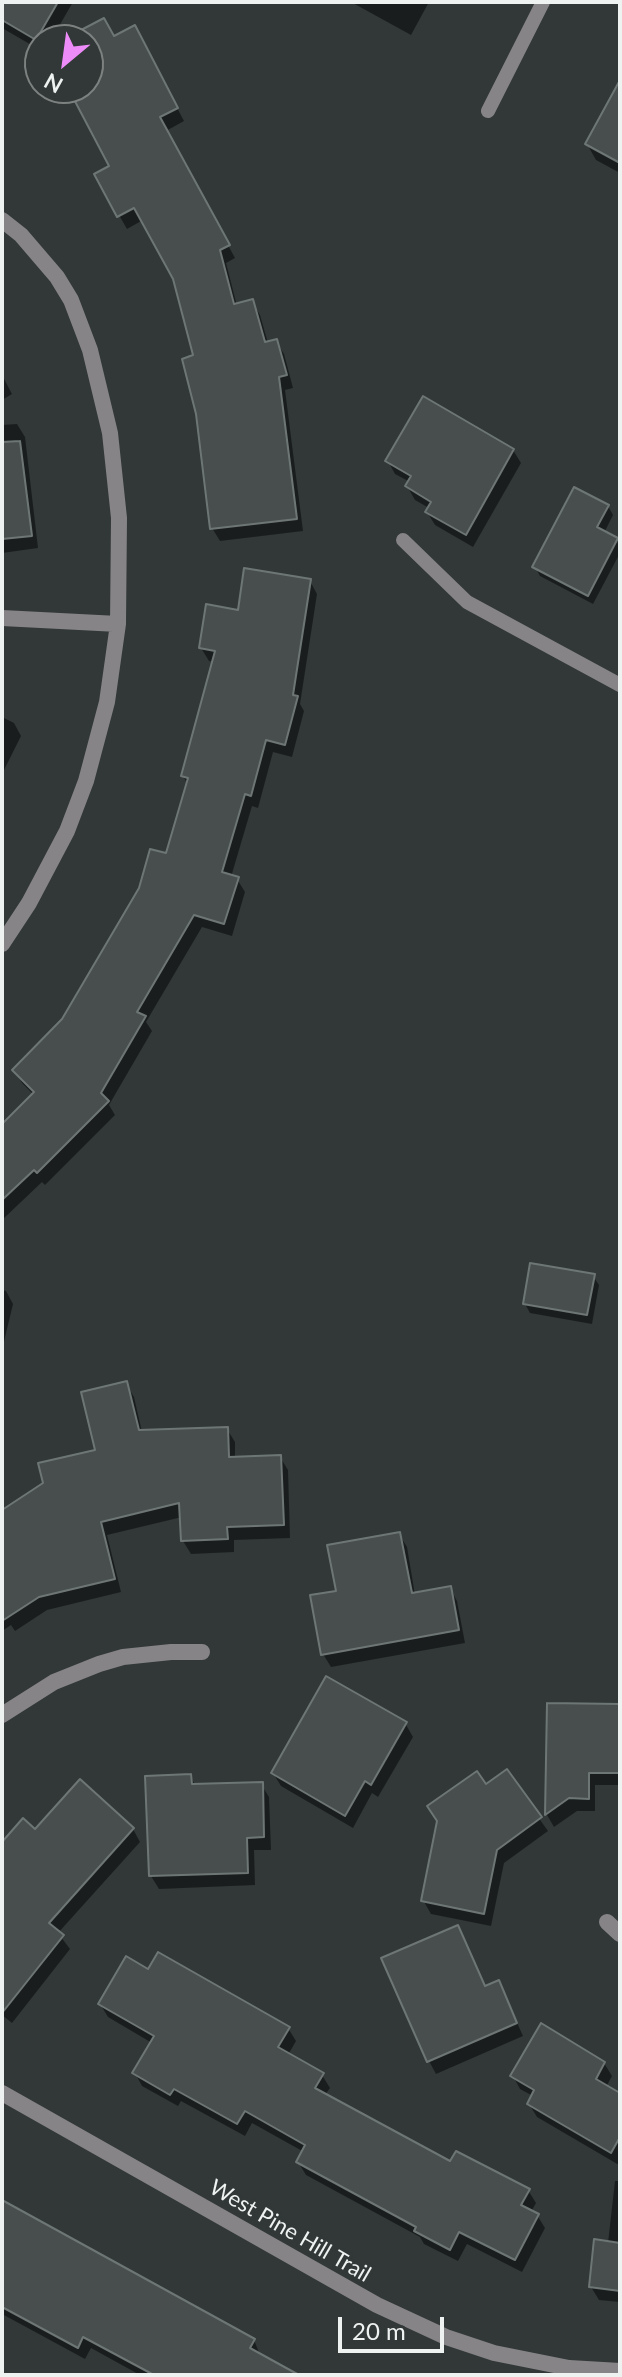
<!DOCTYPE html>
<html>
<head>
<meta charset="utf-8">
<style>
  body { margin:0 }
  #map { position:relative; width:622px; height:2377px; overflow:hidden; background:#313837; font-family:Lato,sans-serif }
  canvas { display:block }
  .frame { position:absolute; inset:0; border:4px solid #eef2f1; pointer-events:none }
  .north { position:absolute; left:24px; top:24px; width:80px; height:80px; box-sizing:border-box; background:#313837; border:2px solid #7d8281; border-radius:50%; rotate:209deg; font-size:22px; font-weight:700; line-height:32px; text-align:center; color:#eef2f1 }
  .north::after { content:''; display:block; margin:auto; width:28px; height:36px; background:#ed8cf9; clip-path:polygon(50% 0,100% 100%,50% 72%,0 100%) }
  .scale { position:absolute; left:338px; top:2317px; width:106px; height:36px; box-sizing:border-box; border:4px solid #eef2f1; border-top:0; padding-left:10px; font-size:24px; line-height:28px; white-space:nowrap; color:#eef2f1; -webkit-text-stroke:6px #313837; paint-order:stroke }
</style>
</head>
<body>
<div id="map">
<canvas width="622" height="2377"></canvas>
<div class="frame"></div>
<div class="north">N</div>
<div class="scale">20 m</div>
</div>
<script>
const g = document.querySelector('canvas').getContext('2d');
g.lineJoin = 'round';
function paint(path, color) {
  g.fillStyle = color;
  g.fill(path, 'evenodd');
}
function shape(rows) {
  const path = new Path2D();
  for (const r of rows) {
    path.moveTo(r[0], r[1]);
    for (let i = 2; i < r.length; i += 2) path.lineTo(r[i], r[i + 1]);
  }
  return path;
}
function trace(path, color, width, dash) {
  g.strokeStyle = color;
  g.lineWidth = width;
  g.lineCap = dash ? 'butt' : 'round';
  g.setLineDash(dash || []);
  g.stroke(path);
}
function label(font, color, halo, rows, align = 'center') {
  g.font = font + ' Lato,sans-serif';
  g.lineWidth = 6;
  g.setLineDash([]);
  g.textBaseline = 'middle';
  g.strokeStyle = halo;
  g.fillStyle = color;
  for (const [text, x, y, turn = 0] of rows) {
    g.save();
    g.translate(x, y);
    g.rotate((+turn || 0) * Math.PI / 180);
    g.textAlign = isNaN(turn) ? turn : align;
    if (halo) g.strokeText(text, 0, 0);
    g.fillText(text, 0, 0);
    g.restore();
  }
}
paint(shape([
  [2,2,73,2,51,40,40,40,40,50,2,28],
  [351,2,429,2,411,35],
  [114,39,142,41,184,121,166,131,235,258,226,263,237,306,252,302,260,315,268,343,276,341,284,354,293,388,285,390,303,531,220,541,212,528,195,357,175,279,143,220,127,229,96,175,111,167,70,88,88,88,88,40,66,40],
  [620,85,620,173,596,160,587,144],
  [2,375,12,394,2,400],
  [17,424,25,437,38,548,2,553,2,425],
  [513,450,521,463,473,547,435,525,427,512,429,508,415,500,407,486,410,482,395,474,388,461],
  [608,506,613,515,604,533,617,540,620,553,593,604,540,576,535,567],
  [310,581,317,594,300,704,304,711,292,757,273,752,258,808,252,806,231,877,237,879,245,892,232,936,202,927,146,1022,152,1031,109,1105,115,1115,45,1185,42,1182,2,1220,2,1126,34,1095,22,1083,14,1070,64,1020,167,856,188,785,183,776,214,662,209,661,201,648,239,612],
  [2,717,14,723,21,736,2,774],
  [593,1276,599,1285,592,1324,530,1313,525,1304],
  [2,1290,6,1291,13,1304,2,1350],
  [126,1384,134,1397,142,1432,227,1429,235,1442,235,1459,280,1457,288,1470,290,1538,234,1540,234,1552,191,1554,183,1541,182,1517,107,1535,121,1592,47,1610,15,1631,11,1625,2,1631,2,1512,97,1452],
  [399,1534,407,1547,415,1595,450,1588,457,1601,465,1643,331,1667,323,1654,338,1592],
  [549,1705,620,1706,620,1785,595,1785,595,1811,577,1811,554,1827,547,1815],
  [405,1723,413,1737,378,1797,372,1793,353,1828,281,1786,273,1773],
  [506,1772,548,1831,504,1863,491,1926,431,1914,423,1900,439,1822],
  [190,1776,196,1786,261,1784,269,1797,271,1850,254,1850,255,1885,159,1889,151,1876],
  [133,1829,140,1842,58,1933,70,1949,12,2023,2,2015,2,1845,35,1832],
  [149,1972,288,2028,296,2041,288,2055,322,2075,330,2088,325,2095,451,2164,528,2190,536,2203,531,2212,537,2215,545,2228,522,2272,467,2244,458,2261,424,2244,420,2237,306,2175,298,2162,304,2152,252,2123,245,2136,181,2101,178,2106,142,2086,135,2073,152,2043,108,2017,100,2004],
  [486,1988,505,1996,523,2036,436,2074,429,2061],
  [604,2063,612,2076,606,2087,620,2095,619,2165,537,2117,529,2104,533,2096,520,2089,513,2076],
  [615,2181,620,2181,620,2302,599,2300,591,2287,608,2243],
  [2,2202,254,2340,260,2355,295,2375,140,2375,91,2348,85,2359,2,2314]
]), '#0007');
const building = shape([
  [2,2,58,2,36,40,2,20,2,2],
  [104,18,114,36,135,25,178,108,160,117,230,245,220,250,234,304,253,299,265,342,277,339,287,375,279,377,297,519,210,529,196,414,182,359,193,355,173,279,134,208,117,217,94,174,109,166,68,88,88,88,88,40,62,40,104,18],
  [620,80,620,163,585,144,620,80],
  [423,396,514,449,466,535,425,512,431,502,405,486,411,476,385,461,423,396],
  [20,441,32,536,2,539,2,442,20,441],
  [574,487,609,505,597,527,618,538,588,596,532,567,574,487],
  [244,568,311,579,293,695,298,696,285,745,266,740,251,796,245,794,222,872,239,877,224,924,194,915,137,1012,146,1016,101,1093,109,1101,37,1173,34,1170,2,1200,2,1124,34,1092,12,1070,62,1019,139,888,150,849,166,853,188,778,181,776,215,651,199,648,206,604,238,610,244,568],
  [530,1263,595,1274,587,1315,523,1304,530,1263],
  [127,1381,139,1430,228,1427,229,1457,281,1455,284,1525,227,1527,228,1539,181,1541,179,1503,101,1522,115,1579,39,1597,2,1621,2,1510,43,1483,38,1463,95,1450,81,1392,127,1381],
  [400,1532,412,1593,451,1586,459,1630,321,1655,310,1595,336,1591,327,1545,400,1532],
  [326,1676,407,1722,371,1785,365,1781,345,1816,271,1773,326,1676],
  [547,1703,620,1704,620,1773,589,1773,589,1799,569,1798,545,1815,547,1703],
  [507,1769,542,1817,497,1850,484,1914,421,1901,437,1821,427,1806,477,1771,486,1784,507,1769],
  [191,1774,192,1784,263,1782,264,1837,247,1838,248,1873,149,1876,145,1776,191,1774],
  [80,1779,134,1828,49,1923,64,1935,2,2013,2,1842,23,1818,35,1829,80,1779],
  [458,1925,485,1986,499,1980,517,2023,427,2062,381,1958,458,1925],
  [158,1952,290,2027,278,2047,324,2073,315,2088,450,2161,456,2151,530,2189,521,2205,539,2214,515,2260,459,2232,450,2250,414,2231,416,2227,296,2162,305,2145,245,2111,237,2124,174,2089,170,2095,132,2073,154,2036,98,2004,126,1956,148,1969,158,1952],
  [541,2023,605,2062,596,2079,620,2093,620,2137,611,2153,527,2104,534,2090,510,2076,541,2023],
  [2,2200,255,2339,250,2348,299,2375,154,2375,83,2337,78,2348,2,2307,2,2200],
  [594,2239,620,2243,620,2291,589,2287,594,2239]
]);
paint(building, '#474e4d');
trace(building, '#6e7675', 2);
trace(shape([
  [488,111,543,2],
  [403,540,467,602,620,685]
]), '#868486', 14);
trace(shape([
  [2,220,21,235,57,277,71,300,90,350,110,433,119,518,118,624,107,702,86,781,67,831,29,903,2,944],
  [2,618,118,624],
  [2,1715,54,1682,99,1664,123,1657,171,1652,202,1652],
  [607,1922,620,1934],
  [2,2093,377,2305,446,2337,494,2353,569,2368,620,2371]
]), '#868486', 16);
label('22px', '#eef2f1', '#313837', [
  ["West Pine Hill Trail",290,2231,30]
]);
</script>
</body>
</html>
